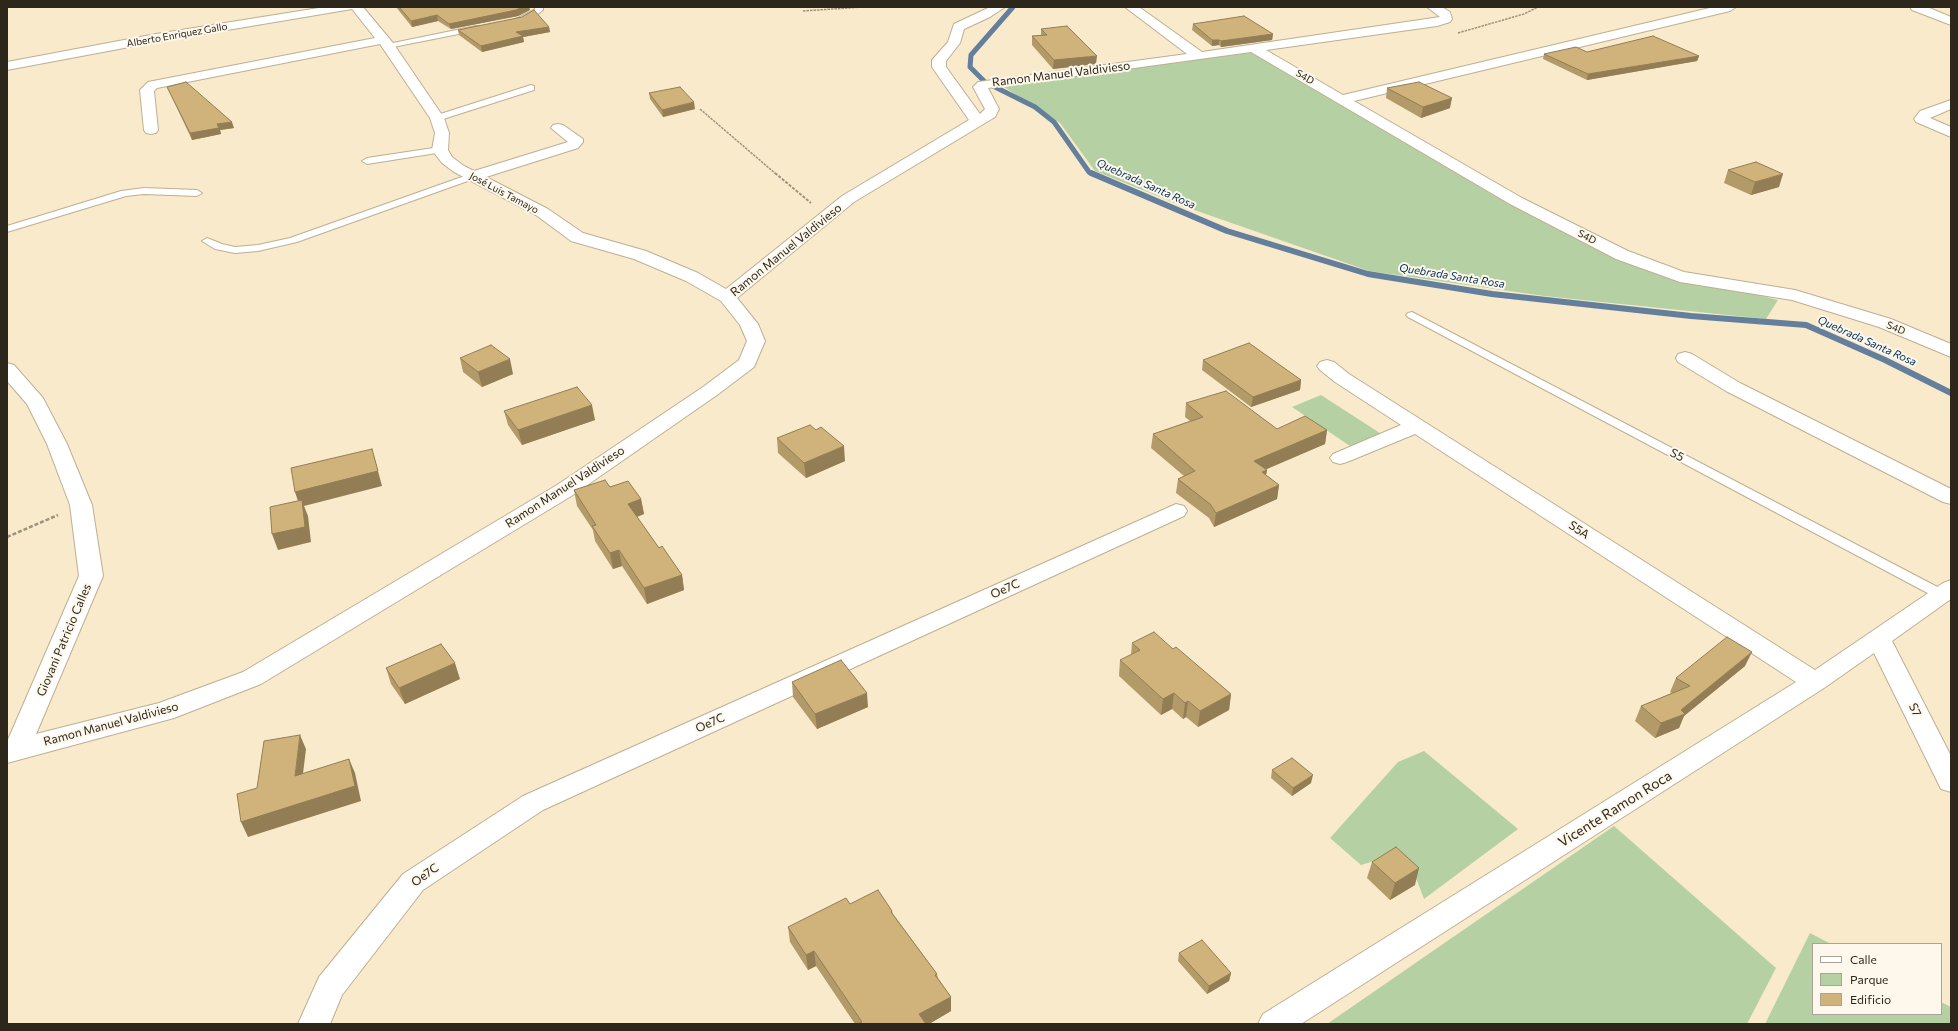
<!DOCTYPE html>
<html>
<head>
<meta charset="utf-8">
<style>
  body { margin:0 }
  #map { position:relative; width:1958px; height:1031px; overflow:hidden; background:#f9eacc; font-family:Commissioner,sans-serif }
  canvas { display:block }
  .frame { position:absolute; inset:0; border:8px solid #2c261b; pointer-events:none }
  .legend { position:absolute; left:1812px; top:943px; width:130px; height:72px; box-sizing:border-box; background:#fef8ec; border:1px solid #aaa498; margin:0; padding:5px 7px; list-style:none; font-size:12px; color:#2c261b }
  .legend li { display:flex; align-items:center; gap:8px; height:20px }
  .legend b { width:20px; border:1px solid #aaa498 }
</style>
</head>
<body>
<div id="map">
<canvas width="1958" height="1031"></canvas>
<div class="frame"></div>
<ul class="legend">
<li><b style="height:5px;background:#fff"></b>Calle</li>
<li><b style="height:11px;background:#b5d1a4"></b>Parque</li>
<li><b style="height:11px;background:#d0b37a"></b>Edificio</li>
</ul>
</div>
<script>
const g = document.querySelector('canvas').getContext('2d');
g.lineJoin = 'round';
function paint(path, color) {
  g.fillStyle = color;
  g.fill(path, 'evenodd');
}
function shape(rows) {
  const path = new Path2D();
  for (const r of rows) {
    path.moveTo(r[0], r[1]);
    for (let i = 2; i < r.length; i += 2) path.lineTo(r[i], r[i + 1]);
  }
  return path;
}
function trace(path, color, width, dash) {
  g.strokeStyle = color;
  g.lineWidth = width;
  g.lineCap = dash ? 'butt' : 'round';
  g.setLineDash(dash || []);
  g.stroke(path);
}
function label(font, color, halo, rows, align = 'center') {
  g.font = font + ' Commissioner,sans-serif';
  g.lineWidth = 4;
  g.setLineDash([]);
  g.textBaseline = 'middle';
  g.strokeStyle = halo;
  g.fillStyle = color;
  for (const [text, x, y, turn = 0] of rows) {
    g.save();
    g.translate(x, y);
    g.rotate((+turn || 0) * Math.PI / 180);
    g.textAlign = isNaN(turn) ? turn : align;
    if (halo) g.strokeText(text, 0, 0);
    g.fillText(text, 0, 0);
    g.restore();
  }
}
paint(shape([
  [1250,51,1621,260,1778,300,1766,319,1544,296,1369,271,1180,205,1095,171,1060,123,1001,85],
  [1321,395,1383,435,1353,448,1292,407],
  [1424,751,1518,829,1424,899,1416,878,1391,856,1361,865,1330,838,1398,762],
  [1614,826,1776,968,1747,1024,1327,1024],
  [1810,933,1831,944,1813,944,1813,1014,1941,1014,1941,1002,1951,1007,1951,1024,1765,1024]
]), '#b5d1a4');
trace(shape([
  [985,82,970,67,971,55,1013,7],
  [989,84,1035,107,1054,122,1089,172,1093,174]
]), '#647f9c', 5);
trace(shape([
  [1091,173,1227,231,1368,274,1492,294,1691,316,1806,325,1885,360,1951,393]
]), '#647f9c', 6);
const service = shape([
  [535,7,543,7,543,10,534,17,521,22,514,20,528,13,535,9,535,7],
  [476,26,479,26,479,30,388,48,384,46,388,44,476,26],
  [531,85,534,86,534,90,440,120,437,121,432,118,434,116,531,85],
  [440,147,443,148,445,150,443,152,367,164,362,161,367,158,440,147],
  [473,173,476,174,478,176,476,178,297,242,258,251,235,253,215,249,202,241,207,238,222,244,235,247,258,245,290,238,473,173],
  [144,188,197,190,202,193,197,196,144,194,126,196,7,232,7,226,121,191,144,188],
  [1412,312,1947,592,1949,595,1947,598,1942,600,1937,598,1408,317,1406,315,1408,313,1412,312]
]);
const minor = shape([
  [325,7,363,7,393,43,444,118,449,133,448,150,452,157,464,166,474,171,568,142,551,128,553,125,558,124,563,125,583,139,583,142,578,148,486,177,548,209,583,233,646,251,698,273,726,289,842,196,969,120,932,67,932,60,948,42,954,24,990,7,1005,7,990,17,964,29,960,43,946,61,946,67,980,114,985,109,973,87,978,82,1187,54,1125,7,1139,7,1202,52,1440,17,1427,7,1442,7,1450,12,1452,19,1450,22,1437,26,1266,50,1343,95,1714,7,1736,7,1730,11,1354,101,1522,198,1628,251,1684,272,1795,290,1891,319,1951,344,1951,357,1879,327,1792,300,1680,282,1616,259,1510,204,1251,52,988,88,999,109,995,117,854,202,737,298,758,324,765,341,754,367,717,395,573,495,261,684,174,718,7,763,7,742,79,576,70,505,47,444,27,404,7,381,7,363,14,365,43,398,67,444,92,505,103,576,36,734,159,703,243,672,557,485,703,387,739,360,747,341,740,325,721,301,686,281,634,259,571,241,536,215,454,172,442,163,432,150,435,133,430,118,380,44,157,88,154,91,158,130,156,133,151,134,146,133,144,130,140,90,148,82,375,38,352,9,156,42,7,70,7,62,156,34,325,7],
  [1910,7,1927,7,1951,17,1951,25,1912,10,1910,7],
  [1951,100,1951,109,1930,118,1951,127,1951,137,1916,122,1914,119,1920,111,1951,100],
  [1685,352,1692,354,1740,383,1951,489,1951,504,1943,502,1726,391,1678,362,1676,358,1678,354,1685,352],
  [1327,360,1334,362,1349,374,1815,670,1943,583,1951,580,1951,599,1892,641,1951,756,1951,792,1941,789,1874,653,1824,688,1301,1024,1258,1024,1263,1014,1796,682,1415,434,1347,462,1340,464,1333,462,1330,458,1333,454,1401,425,1335,382,1320,370,1317,366,1320,362,1327,360],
  [1176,504,1184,506,1187,511,1184,516,543,810,423,890,342,995,330,1024,298,1024,319,977,403,874,523,796,1176,504]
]);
trace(service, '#bdaf92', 2);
trace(minor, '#bdaf92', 2);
trace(shape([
  [803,11,862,7],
  [1458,33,1524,14,1538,7],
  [700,109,776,174]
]), '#9d927d', 1.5, [2.5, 1]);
trace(shape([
  [775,173,811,203]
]), '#9d927d', 2, [3, 1.5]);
trace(shape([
  [7,537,58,515]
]), '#9d927d', 2.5, [4, 2]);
paint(service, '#fff');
paint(minor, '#fff');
paint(shape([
  [396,7,529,7,530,10,518,16,451,29,438,21,412,27],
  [1193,24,1273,34,1272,40,1221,47,1219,45,1212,46,1192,30],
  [549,27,550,32,523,37,524,42,482,52,459,35,458,30],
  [1041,29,1096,64,1053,69,1032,45,1032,36,1041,35],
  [1587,52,1699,56,1697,61,1587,80,1543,59,1544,54],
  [167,87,234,128,220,130,221,134,192,140,170,93],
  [1387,88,1450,108,1421,118,1386,98],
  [649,93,695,109,663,117,650,99],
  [1728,170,1779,187,1751,195,1724,183],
  [460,358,513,374,482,387,463,372],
  [1203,360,1301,380,1300,390,1251,407,1202,370],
  [1186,403,1277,429,1327,430,1325,444,1265,470,1267,470,1266,475,1279,485,1277,499,1214,527,1209,518,1176,493,1178,479,1184,476,1151,448,1153,434,1190,421,1185,417],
  [504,411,595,420,522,445,508,425],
  [777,438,845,461,806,478,778,453],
  [610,487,641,499,644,514,637,517,659,548,682,575,684,590,647,604,622,566,613,569,595,541,593,530,577,506,574,490],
  [1132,643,1173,649,1231,694,1229,710,1198,727,1186,717,1183,719,1172,709,1161,715,1119,676,1120,660,1131,655],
  [1745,666,1684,716,1679,728,1655,738,1635,721,1641,706,1672,693,1670,692,1676,678],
  [386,668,460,679,405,704,391,684],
  [792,682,868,707,817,729,793,697],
  [1272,770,1311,783,1292,796,1271,778],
  [1372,862,1415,885,1390,900,1367,878],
  [850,904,892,911,893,914,937,974,938,978,951,997,951,1011,929,1024,855,1024,816,966,808,970,790,942,788,927],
  [1179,953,1231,973,1229,981,1207,994,1178,961]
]), '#b39a69');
paint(shape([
  [523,7,529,7,530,10,518,16,451,29,449,24],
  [437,15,438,21,412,27,411,21],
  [549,27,550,32,523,37,524,42,482,52,481,46,516,32],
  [1273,34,1272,40,1221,47,1221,41],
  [1212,40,1219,40,1219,45,1212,46],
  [1097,56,1096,64,1053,69,1054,60],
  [1699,56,1697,61,1587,80,1588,74],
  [1452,98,1450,108,1421,118,1423,107],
  [694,102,695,109,663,117,662,110],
  [232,122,234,128,220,130,221,134,192,140,190,133,217,124],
  [1783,174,1779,187,1751,195,1755,182],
  [510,359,513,374,482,387,478,372],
  [1301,380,1300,390,1251,407,1253,397],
  [592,405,595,420,522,445,518,430],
  [1327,430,1325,444,1252,475,1254,461],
  [844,446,845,461,806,478,804,463],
  [372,449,382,486,304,506,308,516,311,542,278,550,272,534,300,507,295,492],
  [1267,470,1264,484,1262,472],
  [1279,485,1277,499,1214,527,1216,513],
  [641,499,644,514,631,519,628,504],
  [619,550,622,566,613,569,610,553],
  [682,575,684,590,647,604,644,588],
  [1752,652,1745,666,1684,716,1679,728,1655,738,1661,723,1681,710],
  [455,663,460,679,405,704,399,688],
  [867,693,868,707,817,729,815,714],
  [1174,693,1172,709,1161,715,1163,699],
  [1231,694,1229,710,1198,727,1200,711],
  [1188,701,1186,717,1183,719,1185,703],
  [300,735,306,749,301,790,295,776],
  [349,759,355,773,361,801,248,837,241,822],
  [1313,775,1311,783,1292,796,1293,788],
  [1419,868,1415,885,1390,900,1395,883],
  [814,951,816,966,808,970,806,955],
  [1231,973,1229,981,1207,994,1209,986],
  [951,997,951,1011,929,1024,920,1024,919,1014]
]), '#927d55');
const building = shape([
  [399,7,523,7,516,10,449,24,437,15,411,21,399,7],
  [534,10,549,27,516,32,523,36,481,46,458,30,522,17,534,10],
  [1244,16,1273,34,1221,41,1219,40,1212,40,1193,24,1244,16],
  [1067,26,1097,56,1054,60,1032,36,1047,35,1041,29,1067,26],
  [1653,36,1699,56,1588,74,1544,54,1576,47,1587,52,1653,36],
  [186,82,232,122,217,124,219,128,190,133,167,87,186,82],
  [1419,82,1452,98,1423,107,1387,88,1419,82],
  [680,87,694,102,662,110,649,93,680,87],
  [1756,162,1783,174,1755,182,1728,170,1756,162],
  [1249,343,1301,380,1253,397,1203,360,1249,343],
  [491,345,510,359,478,372,460,358,491,345],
  [577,387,592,405,518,430,504,411,577,387],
  [1226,391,1277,429,1305,416,1327,430,1254,461,1267,470,1262,472,1279,485,1216,513,1210,504,1178,479,1195,471,1153,434,1203,417,1186,403,1226,391],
  [810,425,816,430,821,427,844,446,804,463,777,438,810,425],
  [372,449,378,471,295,492,291,468,372,449],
  [605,480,610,487,628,481,641,499,628,504,659,548,662,546,682,575,644,588,619,550,610,553,592,526,596,525,574,490,605,480],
  [302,500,305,527,272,534,270,507,302,500],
  [1154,632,1173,649,1176,647,1231,694,1200,711,1188,701,1185,703,1174,693,1163,699,1120,660,1140,650,1132,643,1154,632],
  [1727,637,1752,652,1681,710,1685,714,1661,723,1641,706,1690,686,1676,678,1727,637],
  [441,644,455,663,399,688,386,668,441,644],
  [841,660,867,693,815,714,792,682,841,660],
  [300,735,295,776,349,759,355,786,241,822,237,794,257,788,264,741,300,735],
  [1292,758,1313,775,1293,788,1272,770,1292,758],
  [1396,847,1419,868,1395,883,1372,862,1396,847],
  [878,890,892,911,891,912,937,974,935,975,951,997,919,1014,926,1024,858,1024,862,1022,814,951,806,955,788,927,846,898,850,904,878,890],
  [1202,940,1231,973,1209,986,1179,953,1202,940]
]);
paint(building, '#d0b37a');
trace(building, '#927d55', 1);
label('10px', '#2c261b', '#fef8ec', [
  ["Alberto Enriquez Gallo",177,35,-10],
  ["S4D",1305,77,30],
  ["José Luis Tamayo",504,193,28],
  ["S4D",1587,237,27],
  ["S4D",1896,328,22]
]);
label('italic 11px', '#002e58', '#fef8ec', [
  ["Quebrada Santa Rosa",1146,184,24],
  ["Quebrada Santa Rosa",1452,276,9],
  ["Quebrada Santa Rosa",1867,341,24]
]);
label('12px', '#2c261b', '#fef8ec', [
  ["Ramon Manuel Valdivieso",1061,74,-7],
  ["Ramon Manuel Valdivieso",786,250,-39],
  ["S5",1677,455,28],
  ["Ramon Manuel Valdivieso",565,487,-33],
  ["S5A",1579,530,33],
  ["Oe7C",1005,589,-24],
  ["Giovani Patricio Calles",64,640,-67],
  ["S7",1915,710,63],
  ["Oe7C",710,723,-24],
  ["Ramon Manuel Valdivieso",111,724,-15],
  ["Oe7C",425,875,-36]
]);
label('14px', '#2c261b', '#fef8ec', [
  ["Vicente Ramon Roca",1615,809,-32]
]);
</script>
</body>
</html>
